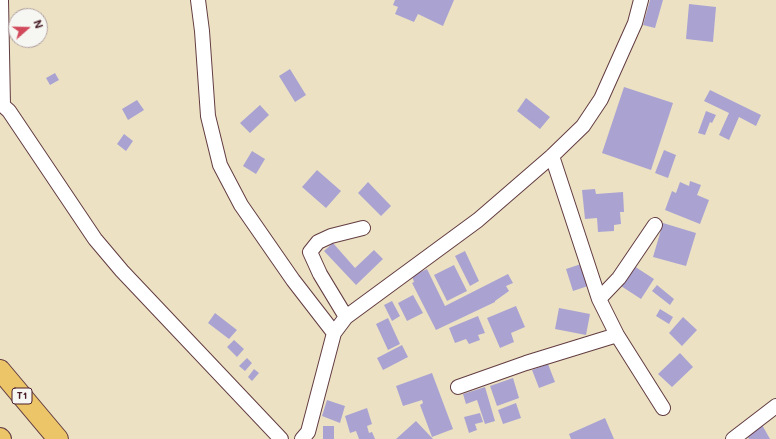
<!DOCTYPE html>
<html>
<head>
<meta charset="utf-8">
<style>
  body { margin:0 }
  #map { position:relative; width:776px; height:439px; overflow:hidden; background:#ece2c3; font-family:Mali,sans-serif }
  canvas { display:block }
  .north { position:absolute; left:8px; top:8px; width:40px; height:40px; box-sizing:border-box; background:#f6f6f2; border:1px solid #b1a0a2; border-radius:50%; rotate:70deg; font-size:11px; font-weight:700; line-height:16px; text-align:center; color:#4a1f2b }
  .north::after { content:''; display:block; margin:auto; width:14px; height:18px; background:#d1495b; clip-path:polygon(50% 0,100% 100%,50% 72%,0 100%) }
</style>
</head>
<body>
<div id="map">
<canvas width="776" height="439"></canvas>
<div class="north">N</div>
</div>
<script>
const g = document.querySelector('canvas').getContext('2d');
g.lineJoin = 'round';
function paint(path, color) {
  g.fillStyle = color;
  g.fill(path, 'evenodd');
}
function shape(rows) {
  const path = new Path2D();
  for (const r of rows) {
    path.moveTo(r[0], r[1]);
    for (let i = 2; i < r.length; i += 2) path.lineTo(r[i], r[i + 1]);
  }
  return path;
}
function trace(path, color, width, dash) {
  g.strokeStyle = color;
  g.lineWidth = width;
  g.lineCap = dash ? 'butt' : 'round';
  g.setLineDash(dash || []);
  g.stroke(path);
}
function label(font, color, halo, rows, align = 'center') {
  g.font = font + ' Mali,sans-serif';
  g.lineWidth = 3.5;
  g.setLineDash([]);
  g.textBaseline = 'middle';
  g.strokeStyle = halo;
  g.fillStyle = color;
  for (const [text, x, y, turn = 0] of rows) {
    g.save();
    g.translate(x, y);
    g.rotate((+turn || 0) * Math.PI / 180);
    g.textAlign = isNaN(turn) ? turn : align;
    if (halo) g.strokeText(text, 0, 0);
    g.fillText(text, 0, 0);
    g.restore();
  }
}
paint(shape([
  [395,0,454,0,443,26,418,14,414,22,395,14,398,7,393,5],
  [650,0,663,0,655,28,643,25],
  [689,4,716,7,713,42,686,39],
  [290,69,306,95,295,102,279,76],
  [55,73,59,80,50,85,46,78],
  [624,87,673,103,651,170,602,153],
  [710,90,761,115,756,126,739,117,729,140,719,135,729,113,704,101],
  [526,98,550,117,540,129,517,111],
  [137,100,144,110,128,120,122,109],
  [260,105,269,115,250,133,240,123],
  [706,111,716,115,712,123,710,122,705,135,698,133],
  [124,134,133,141,126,151,117,144],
  [664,150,676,155,668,178,655,173],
  [252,151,265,159,256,174,243,166],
  [317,170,341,191,326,208,302,187],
  [690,181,701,185,697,195,709,200,700,224,665,210,672,191,676,193,680,182,689,186],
  [368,182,391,206,381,216,358,193],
  [595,189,596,194,623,192,624,212,620,212,621,224,614,225,614,231,598,232,597,218,585,219,582,190],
  [663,223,696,233,686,266,653,257],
  [333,243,355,268,374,250,383,259,356,285,324,251],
  [465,251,479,281,470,286,455,256],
  [581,264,588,286,573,291,566,269],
  [454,265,467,291,447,301,434,275],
  [634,266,654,279,641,299,621,286],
  [427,269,445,306,508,274,513,283,506,286,509,291,495,301,495,302,436,330,412,283,414,282,412,276],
  [657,285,674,299,670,305,652,291],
  [413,295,423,313,407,321,398,303],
  [392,301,400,316,392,321,384,305],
  [516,306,525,327,511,333,514,342,500,348,487,318],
  [559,308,590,314,586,335,555,329],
  [660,309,673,317,669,324,656,316],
  [215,313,237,330,229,339,208,323],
  [478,316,485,333,478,335,480,340,469,344,466,339,455,343,449,328],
  [683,317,697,330,682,346,669,333],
  [388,318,400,344,388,350,376,324],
  [234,340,244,349,237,357,227,347],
  [402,345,408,357,383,370,377,358],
  [680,353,693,367,672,387,658,374],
  [247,358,252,363,245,371,239,366],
  [548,364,555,382,539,388,532,370],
  [254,369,259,373,252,381,248,377],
  [432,373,453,429,432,437,420,405,423,403,422,400,403,406,396,386],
  [513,378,519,398,497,406,490,386],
  [485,387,495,421,485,424,477,400,466,404,463,394],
  [327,400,345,406,340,423,322,416],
  [516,403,521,418,503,424,498,410],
  [367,408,372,424,367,426,369,433,372,432,375,439,359,439,356,431,350,433,345,416],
  [480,413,483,422,475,424,477,430,469,433,464,417],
  [605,418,614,439,571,439,569,434],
  [416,421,433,439,396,439],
  [761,423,770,439,749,439,745,432],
  [323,426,334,426,334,439,323,439]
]), '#aaa3d2');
const minor = shape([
  [1,0,3,105],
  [198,0,202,31,208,116,220,165,241,205,293,280,334,333],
  [0,103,9,111,95,239,122,271,281,439],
  [552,156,599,299,617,335,663,408],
  [599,299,619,278,655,225],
  [346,317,320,274,310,252,318,242,331,236,363,228],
  [458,387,526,363,617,335],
  [302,439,308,432,334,333,346,317,478,220,552,156,583,126,601,99,635,23,641,0],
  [733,439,776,406]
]);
const highway = shape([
  [0,370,58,439],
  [0,438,1,439]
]);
trace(minor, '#623c42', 16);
trace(highway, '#623c42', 22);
trace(minor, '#fff', 14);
trace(highway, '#ecc569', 20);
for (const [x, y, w] of [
  [22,396,20]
]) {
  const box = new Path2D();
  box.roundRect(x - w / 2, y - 8, w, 16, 3);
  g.fillStyle = '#f6f6f2';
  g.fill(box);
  trace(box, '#4a1f2b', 1);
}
label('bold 10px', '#4a1f2b', null, [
  ["T1",22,396]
]);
</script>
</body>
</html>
